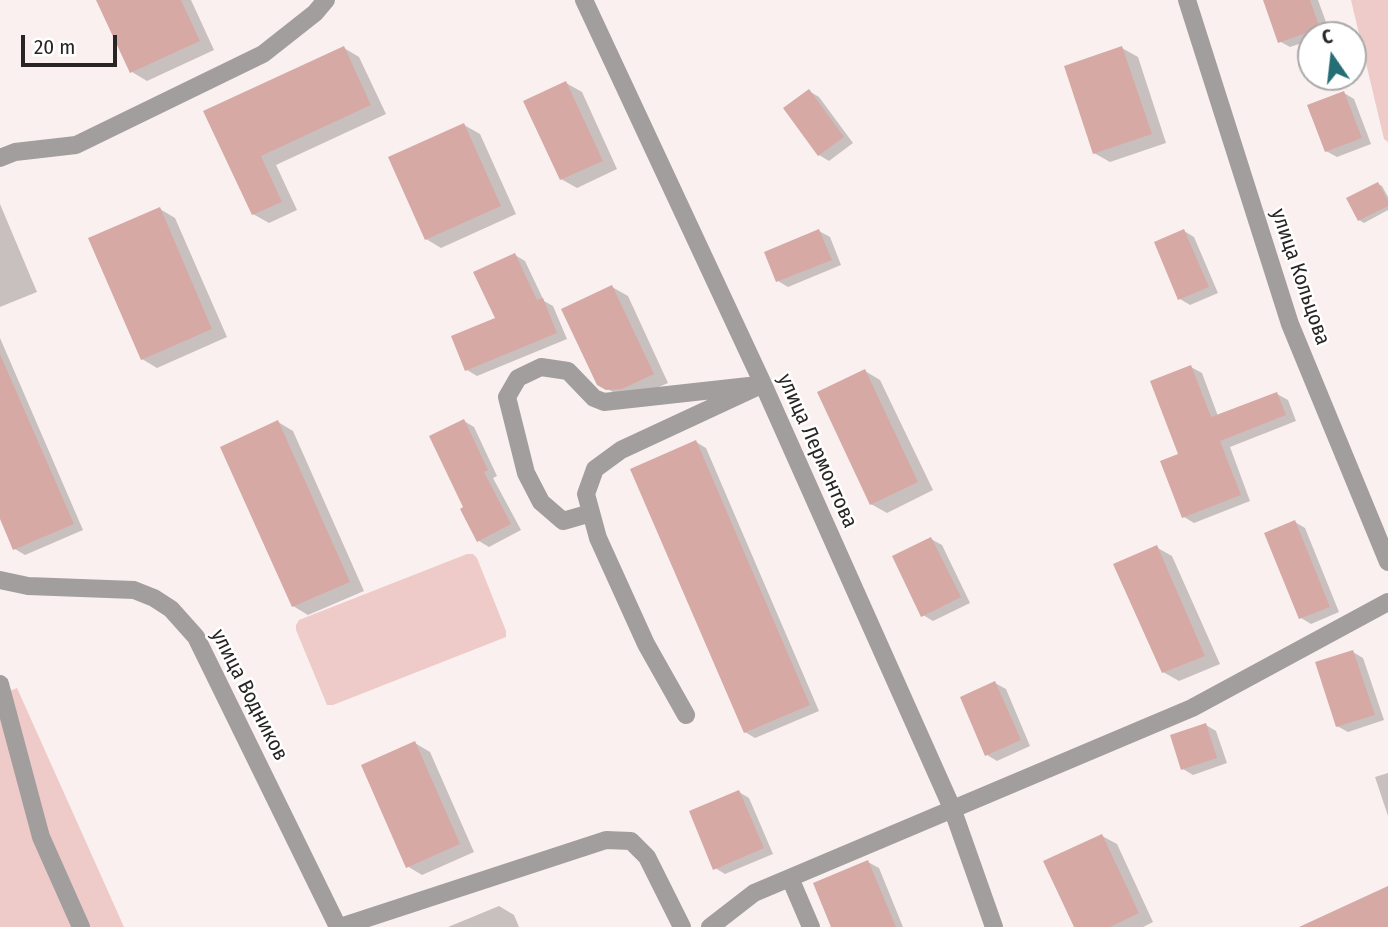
<!DOCTYPE html>
<html>
<head>
<meta charset="utf-8">
<style>
  body { margin:0 }
  #map { position:relative; width:1388px; height:927px; overflow:hidden; background:#faf0ef; font-family:"Fira Sans Condensed",sans-serif }
  canvas { display:block }
  .north { position:absolute; left:1297px; top:21px; width:70px; height:70px; box-sizing:border-box; background:#fff; border:2px solid #a9a8a8; border-radius:50%; rotate:346deg; font-size:19px; font-weight:700; line-height:28px; text-align:center; color:#292525 }
  .north::after { content:''; display:block; margin:auto; width:24px; height:32px; background:#246e76; clip-path:polygon(50% 0,100% 100%,50% 72%,0 100%) }
  .scale { position:absolute; left:21px; top:35px; width:96px; height:32px; box-sizing:border-box; border:4px solid #292525; border-top:0; padding-left:9px; font-size:21px; line-height:24px; white-space:nowrap; color:#292525; -webkit-text-stroke:5px #fff; paint-order:stroke }
</style>
</head>
<body>
<div id="map">
<canvas width="1388" height="927"></canvas>
<div class="north">С</div>
<div class="scale">20 m</div>
</div>
<script>
const g = document.querySelector('canvas').getContext('2d');
g.lineJoin = 'round';
function paint(path, color) {
  g.fillStyle = color;
  g.fill(path, 'evenodd');
}
function shape(rows) {
  const path = new Path2D();
  for (const r of rows) {
    path.moveTo(r[0], r[1]);
    for (let i = 2; i < r.length; i += 2) path.lineTo(r[i], r[i + 1]);
  }
  return path;
}
function trace(path, color, width, dash) {
  g.strokeStyle = color;
  g.lineWidth = width;
  g.lineCap = dash ? 'butt' : 'round';
  g.setLineDash(dash || []);
  g.stroke(path);
}
function label(font, color, halo, rows, align = 'center') {
  g.font = font + ' "Fira Sans Condensed",sans-serif';
  g.lineWidth = 5;
  g.setLineDash([]);
  g.textBaseline = 'middle';
  g.strokeStyle = halo;
  g.fillStyle = color;
  for (const [text, x, y, turn = 0] of rows) {
    g.save();
    g.translate(x, y);
    g.rotate((+turn || 0) * Math.PI / 180);
    g.textAlign = isNaN(turn) ? turn : align;
    if (halo) g.strokeText(text, 0, 0);
    g.fillText(text, 0, 0);
    g.restore();
  }
}
paint(shape([
  [1351,0,1388,0,1388,142,1384,139],
  [467,554,473,554,477,558,506,631,506,637,333,705,327,705,296,630,296,625,299,620],
  [17,688,124,927,0,927,0,695]
]), '#eecbc8');
paint(shape([
  [98,0,191,0,214,50,147,81,132,72],
  [1264,0,1318,0,1330,33,1311,35,1311,40,1290,47,1279,41],
  [344,48,359,57,386,114,276,165,297,210,269,223,253,214,206,112],
  [1122,48,1138,57,1166,143,1110,162,1094,153],
  [566,83,582,92,617,169,577,188,561,179],
  [809,91,819,97,853,143,829,161,819,155],
  [1344,93,1354,99,1371,144,1337,157,1326,151],
  [464,125,480,134,516,214,441,248,426,239],
  [1378,184,1382,186,1388,197,1388,210,1364,223,1359,220],
  [0,204,37,292,0,307],
  [160,209,175,218,227,337,157,368,142,359],
  [819,231,830,237,841,265,788,287,778,281],
  [1184,231,1194,237,1218,293,1190,305,1180,299],
  [515,255,525,261,544,301,553,306,567,339,477,376,467,370,497,319],
  [612,287,628,296,668,383,638,396,623,398,599,384],
  [0,338,83,530,25,555,15,549,0,515],
  [1191,367,1202,373,1218,416,1277,394,1288,400,1296,421,1230,447,1250,501,1194,523,1184,517,1180,455],
  [865,371,880,380,933,490,887,513,871,504],
  [464,421,474,427,497,476,493,478,521,530,489,547,479,541,466,508],
  [278,422,293,431,364,591,308,615,293,606],
  [696,442,706,448,819,711,755,738,745,732],
  [1295,522,1305,528,1339,612,1311,624,1301,618],
  [931,539,942,545,970,603,933,621,923,615],
  [1156,547,1172,556,1220,664,1179,681,1163,672],
  [1353,652,1363,658,1384,720,1348,732,1337,726],
  [995,683,1006,689,1030,746,997,761,987,755],
  [1206,725,1216,731,1227,763,1193,775,1183,769],
  [415,743,430,752,474,852,422,875,407,866],
  [1388,773,1388,816,1375,777],
  [739,792,749,798,773,854,725,874,715,868],
  [1102,836,1117,844,1153,922,1143,927,1076,927],
  [868,862,879,868,903,927,833,927],
  [499,906,514,915,519,927,448,927]
]), '#0003');
paint(shape([
  [96,0,181,0,200,41,130,73],
  [1263,0,1310,0,1320,28,1278,43],
  [344,46,371,105,261,156,282,202,252,215,203,111],
  [1122,46,1152,134,1093,154,1064,66],
  [566,81,603,161,560,180,523,101],
  [809,89,844,137,818,156,783,108],
  [1344,91,1362,138,1325,152,1307,105],
  [464,123,501,206,425,240,388,157],
  [1378,182,1388,201,1388,206,1358,221,1346,198],
  [160,207,212,329,141,360,88,238],
  [819,229,832,260,776,282,764,252],
  [1184,229,1209,287,1178,300,1154,242],
  [515,253,537,300,543,298,557,333,465,371,451,336,495,318,473,272],
  [612,285,654,374,622,389,606,390,597,385,561,309],
  [0,354,74,524,13,550,0,519],
  [1191,365,1211,417,1277,392,1286,415,1220,441,1241,495,1182,518,1160,461,1178,454,1150,381],
  [865,369,918,482,870,505,817,392],
  [464,419,488,470,484,472,511,524,477,542,460,509,463,507,429,436],
  [278,420,350,582,292,607,220,447],
  [696,440,810,705,744,733,630,469],
  [1295,520,1330,607,1299,619,1264,533],
  [931,537,961,597,921,617,892,556],
  [1157,545,1205,656,1162,673,1113,564],
  [1353,650,1375,715,1336,727,1315,662],
  [995,681,1021,740,985,756,960,697],
  [1206,723,1217,758,1181,770,1170,735],
  [415,741,460,844,406,868,361,765],
  [739,790,764,848,713,870,689,811],
  [1102,834,1139,913,1110,927,1074,927,1043,861],
  [868,860,896,927,831,927,813,883],
  [1388,886,1388,927,1299,927]
]), '#d6a9a5');
trace(shape([
  [584,0,763,384,952,808,994,927],
  [1187,0,1290,324,1388,562],
  [0,158,15,152,76,145,263,54,315,13,326,0],
  [591,513,563,521,541,502,526,473,507,397,518,378,541,367,568,371,594,398,604,402,749,386],
  [0,580,28,586,134,590,154,598,171,609,196,637,338,927],
  [0,684,41,837,81,927],
  [686,715,646,644,598,538,586,494,595,469,621,450,763,384],
  [790,878,811,927],
  [340,927,606,840,631,841,647,857,682,927],
  [710,927,754,893,1192,708,1388,602]
]), '#a29e9e', 18);
label('21px', '#292525', '#fff', [
  ["улица Кольцова",1300,277,71],
  ["улица Лермонтова",817,451,66],
  ["улица Водников",249,695,63]
]);
</script>
</body>
</html>
